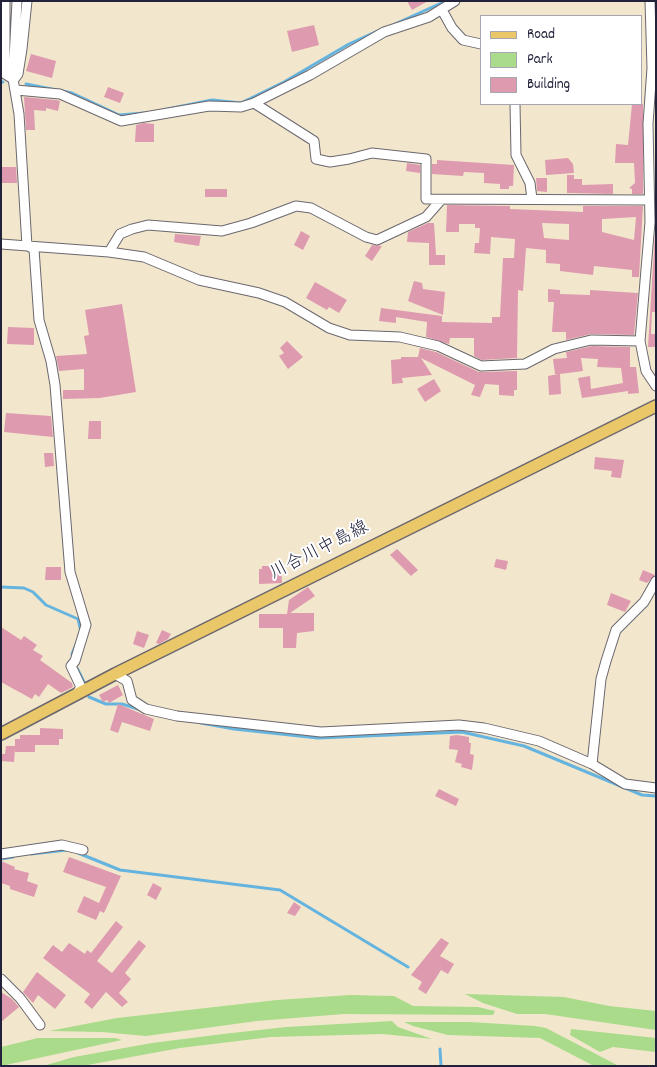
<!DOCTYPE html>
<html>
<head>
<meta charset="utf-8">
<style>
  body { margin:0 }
  #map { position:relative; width:657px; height:1067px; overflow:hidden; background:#f2e7cd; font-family:Dekko,sans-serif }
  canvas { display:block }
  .frame { position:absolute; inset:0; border:2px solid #22223b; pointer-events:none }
  .legend { position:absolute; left:480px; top:15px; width:162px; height:90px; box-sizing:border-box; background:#fff; border:1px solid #a7a7b1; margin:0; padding:6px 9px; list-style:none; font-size:15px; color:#22223b }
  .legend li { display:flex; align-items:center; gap:10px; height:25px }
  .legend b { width:25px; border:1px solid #a7a7b1 }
</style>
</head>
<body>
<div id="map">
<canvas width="657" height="1067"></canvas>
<div class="frame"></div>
<ul class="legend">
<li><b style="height:6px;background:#eac769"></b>Road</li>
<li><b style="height:14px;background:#a9db8a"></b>Park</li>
<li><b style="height:14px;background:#de9aaf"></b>Building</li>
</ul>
</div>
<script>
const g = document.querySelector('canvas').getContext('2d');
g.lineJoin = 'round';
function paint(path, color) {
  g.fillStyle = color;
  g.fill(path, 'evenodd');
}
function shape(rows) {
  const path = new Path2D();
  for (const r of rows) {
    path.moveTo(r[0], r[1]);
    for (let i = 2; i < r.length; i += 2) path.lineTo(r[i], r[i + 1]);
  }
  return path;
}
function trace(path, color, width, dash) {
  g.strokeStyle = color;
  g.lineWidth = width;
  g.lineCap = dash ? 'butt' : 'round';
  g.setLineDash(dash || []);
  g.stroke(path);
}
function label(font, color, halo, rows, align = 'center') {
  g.font = font + ' Dekko,"Klee One",sans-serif';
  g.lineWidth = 4;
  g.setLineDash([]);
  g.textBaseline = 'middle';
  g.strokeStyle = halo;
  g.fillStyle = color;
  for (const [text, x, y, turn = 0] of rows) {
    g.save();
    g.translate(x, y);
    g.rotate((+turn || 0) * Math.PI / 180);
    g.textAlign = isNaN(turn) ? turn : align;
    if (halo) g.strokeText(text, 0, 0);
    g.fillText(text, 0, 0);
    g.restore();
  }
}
paint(shape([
  [465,994,564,997,609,1006,656,1011,656,1030,545,1014,517,1014,483,1003],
  [350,995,394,996,413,1006,478,1007,495,1011,493,1015,344,1014,257,1021,146,1036,102,1032,49,1031,117,1018,277,1000],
  [392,1021,398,1027,432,1039,383,1034,271,1037,180,1048,82,1066,43,1066,74,1057,152,1043,223,1034,286,1027],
  [404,1022,470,1022,535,1026,546,1028,619,1066,594,1066,540,1038,448,1035,413,1026],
  [571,1029,656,1038,656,1052,613,1047,600,1052,570,1035],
  [38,1038,115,1038,122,1040,1,1066,1,1047]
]), '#a9db8a');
trace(shape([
  [395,24,446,1],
  [1,82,3,82],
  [26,84,72,93,119,115,144,113],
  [163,110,212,100,241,103,284,82,349,44,384,28],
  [1,587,24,588,33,592,46,605,78,619,81,632],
  [72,654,77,642],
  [77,668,85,684],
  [89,697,106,704,122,704,138,709],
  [201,723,234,729,318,738,462,732,524,746,642,795,656,796],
  [78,853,120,870,280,890,408,967],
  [31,854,67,850],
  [1,859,13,857],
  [440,1049,441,1066]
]), '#65b4df', 3);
paint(shape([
  [407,1,428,1,412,10],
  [314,25,319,45,292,52,287,31],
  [31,54,56,61,52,78,26,71],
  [108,87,124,93,120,103,104,97],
  [24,97,56,100,60,101,58,111,46,108,46,111,34,110,35,130,26,130],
  [632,104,643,104,643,194,632,194,632,189,629,188,635,183,634,163,615,163,616,144,628,145],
  [144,123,154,124,154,142,135,142,136,125],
  [568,158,573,164,574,173,546,175,545,160],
  [437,160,514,165,513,186,509,186,509,189,500,189,500,184,484,183,484,173,464,172,463,176,432,174,432,164,437,164],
  [407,163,420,165,420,173,406,171],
  [1,167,16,167,17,183,1,183],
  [567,175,574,175,574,179,582,179,582,185,613,184,613,194,567,193],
  [536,178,547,178,547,192,537,191],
  [205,189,227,189,227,197,205,197],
  [447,205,510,206,510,209,583,212,583,206,643,206,639,277,632,277,632,270,594,266,593,275,560,271,560,264,546,263,546,250,526,248,523,291,518,290,517,358,482,360,474,356,474,338,450,338,449,344,426,337,427,322,396,317,396,323,379,321,381,308,442,316,442,322,492,323,492,317,500,317,503,258,514,258,515,239,491,237,490,254,474,253,475,243,479,243,480,228,475,228,475,224,459,224,459,232,446,232],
  [636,217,634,240,602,232,602,219],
  [542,223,569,224,569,240,544,238],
  [428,223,434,223,436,255,445,255,445,265,429,265,429,243,407,242,408,232],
  [301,231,310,236,303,250,294,245],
  [655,233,656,312,652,312,651,334,656,334,656,347,648,347],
  [175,234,201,236,199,246,174,242],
  [372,245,382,246,372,261,365,256],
  [414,281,422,283,423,289,445,292,443,315,408,301],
  [315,282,347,300,339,313,329,307,327,310,306,298],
  [548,289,560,290,560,294,590,295,590,290,638,293,634,335,591,334,566,340,566,332,552,332,554,302,548,302],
  [122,304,136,392,100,398,63,399,63,390,84,390,84,369,59,371,56,356,87,354,84,336,89,335,85,310],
  [8,327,34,328,34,345,7,344],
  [287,341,303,357,288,369,279,356,284,353,280,348],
  [592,346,630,347,630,367,636,367,639,393,628,394,628,391,582,398,578,378,590,376,591,389,623,383,621,368,597,367,598,359,581,358,583,371,560,374,561,394,549,395,548,376,558,374,555,374,553,359,567,358,566,352],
  [420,348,436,352,479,372,517,371,517,390,514,390,514,396,499,395,499,385,485,384,480,397,471,395,475,385,421,358,432,375,402,378,403,383,392,384,391,360,401,359,401,357,418,357],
  [434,379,441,391,425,402,417,389],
  [6,413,51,416,53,437,4,432],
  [89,421,101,421,101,439,88,439],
  [44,453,53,453,54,466,45,467],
  [595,457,624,460,621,478,611,477,612,471,594,469],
  [397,549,418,570,411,576,390,555],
  [496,559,508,561,506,570,494,567],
  [262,566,281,566,282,583,259,584,259,569,262,569],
  [46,567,61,567,61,580,45,580],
  [643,570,655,575,647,583,639,580],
  [308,587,315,596,290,613,314,613,314,631,297,633,296,648,283,648,283,628,259,628,259,614,287,614,289,600],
  [611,593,631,601,625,612,607,605],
  [1,627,21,640,24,636,37,645,33,650,43,656,40,660,72,683,73,687,61,693,48,684,39,697,35,694,32,699,1,682],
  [162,630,171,634,168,639,159,644,156,643],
  [137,631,149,635,144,648,133,644],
  [118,685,123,695,109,703,107,700,103,702,99,695],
  [118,704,154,719,150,731,122,722,118,733,110,730],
  [40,728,63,729,63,739,59,739,59,745,35,745,35,752,15,752,15,748,14,762,1,761,1,754,5,754,6,746,15,746,15,739,20,739,20,735,40,735],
  [457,735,469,737,469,743,471,743,470,754,474,755,472,770,461,767,462,764,455,762,458,750,449,749,450,736],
  [439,789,459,799,456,806,435,796],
  [69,857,121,876,104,913,100,911,96,920,77,912,84,896,99,903,106,887,63,872],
  [1,861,15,867,14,869,29,873,27,881,38,885,34,897,10,889,10,886,1,883],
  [153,883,162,888,156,900,147,895],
  [294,902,301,907,295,916,287,913],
  [116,921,123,927,97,961,112,973,139,940,146,946,125,973,131,979,119,993,128,1002,122,1007,106,992,92,1009,84,1002,90,994,43,958,53,945,62,952,69,943,85,954,87,950,91,953],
  [441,938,449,943,440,956,454,964,448,974,441,970,426,994,418,989,422,982,411,975],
  [37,972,66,995,55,1009,38,995,33,1003,23,992],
  [1,992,12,999,19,1007,1,1022]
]), '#de9aaf');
const minor = shape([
  [5,1,5,74,13,79],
  [17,1,13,79,19,114,27,246],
  [650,1,652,68,648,124,650,222,640,341,646,371,656,386],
  [442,10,452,28,463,40,481,44],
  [15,78,18,74,22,49,27,1],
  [16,90,60,94,121,121,209,106,241,107,254,103,310,75,384,32,429,17,455,1],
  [254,103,314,141,316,159,330,162,349,159,372,153,426,159,426,199,649,200],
  [515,104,516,155,530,183,532,199],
  [1,244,109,252,144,257,199,280,259,293,285,302,329,328,350,335,400,337,438,346,481,366,525,364,554,349,591,340,640,341],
  [28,246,34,249,39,320,51,361,55,385,70,572,86,625,75,661,71,666,81,687,76,695],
  [109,252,120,234,132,229,148,225,222,231,251,223,296,206,311,208,366,237,377,240,426,217,441,200],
  [115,674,127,681,132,700,146,709,177,716,321,732,459,725,484,728,539,741,592,764,625,784,656,788],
  [592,764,601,679,606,661,616,630,644,602,656,581],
  [1,854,62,845,83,850],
  [1,979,20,998,40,1025]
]);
const major = shape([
  [1,734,115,674,656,406]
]);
trace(minor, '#6b676e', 11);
trace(major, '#6b676e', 14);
trace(minor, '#fff', 9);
trace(major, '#eac769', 11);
label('18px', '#22223b', '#fff', [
  ["川合川中島線",320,552,-27]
]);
</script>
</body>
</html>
